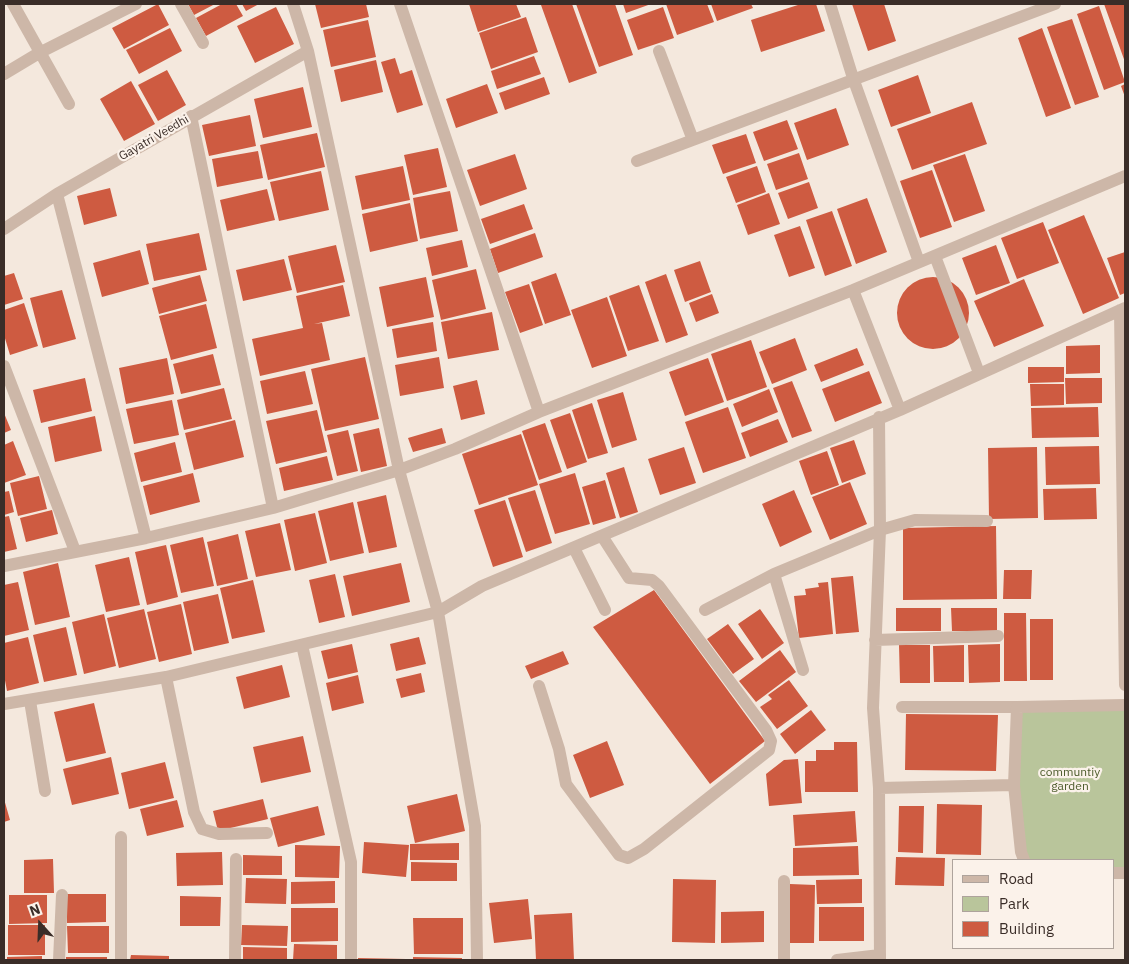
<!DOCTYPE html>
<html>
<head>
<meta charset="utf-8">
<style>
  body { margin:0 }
  #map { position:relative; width:1129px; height:964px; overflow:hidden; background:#f4e8dd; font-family:"IBM Plex Sans",sans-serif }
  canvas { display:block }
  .frame { position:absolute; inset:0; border:5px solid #3a2d28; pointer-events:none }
  .legend { position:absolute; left:952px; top:859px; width:162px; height:90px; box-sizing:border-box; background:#fbf2ea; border:1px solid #aea39c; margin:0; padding:6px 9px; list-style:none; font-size:15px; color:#3a2d28 }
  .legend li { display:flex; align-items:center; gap:10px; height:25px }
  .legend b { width:25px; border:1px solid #aea39c }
  .north { position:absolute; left:15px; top:899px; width:50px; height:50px; -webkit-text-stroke:4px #fbf2ea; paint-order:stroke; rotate:340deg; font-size:14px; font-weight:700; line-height:20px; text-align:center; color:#3a2d28 }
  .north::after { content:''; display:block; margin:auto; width:18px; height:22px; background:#3a2d28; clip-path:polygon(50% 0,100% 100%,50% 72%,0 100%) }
</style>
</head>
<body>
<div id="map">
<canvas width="1129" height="964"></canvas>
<div class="frame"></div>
<ul class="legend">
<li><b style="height:6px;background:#cdb7a8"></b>Road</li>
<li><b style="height:14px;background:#b9c59b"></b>Park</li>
<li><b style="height:14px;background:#ce5b41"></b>Building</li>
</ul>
<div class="north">N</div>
</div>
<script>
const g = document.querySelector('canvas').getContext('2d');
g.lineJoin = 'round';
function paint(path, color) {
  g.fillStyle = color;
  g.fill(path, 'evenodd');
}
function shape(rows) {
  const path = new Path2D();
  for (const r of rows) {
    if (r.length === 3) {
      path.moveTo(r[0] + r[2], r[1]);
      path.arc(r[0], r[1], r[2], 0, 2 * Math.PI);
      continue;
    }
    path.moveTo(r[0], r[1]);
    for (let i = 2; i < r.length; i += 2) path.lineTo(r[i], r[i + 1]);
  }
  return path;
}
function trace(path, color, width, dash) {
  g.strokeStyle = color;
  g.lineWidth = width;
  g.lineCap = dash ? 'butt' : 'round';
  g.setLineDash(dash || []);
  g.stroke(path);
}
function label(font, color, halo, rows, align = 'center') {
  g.font = font + ' "IBM Plex Sans",sans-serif';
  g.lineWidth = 4.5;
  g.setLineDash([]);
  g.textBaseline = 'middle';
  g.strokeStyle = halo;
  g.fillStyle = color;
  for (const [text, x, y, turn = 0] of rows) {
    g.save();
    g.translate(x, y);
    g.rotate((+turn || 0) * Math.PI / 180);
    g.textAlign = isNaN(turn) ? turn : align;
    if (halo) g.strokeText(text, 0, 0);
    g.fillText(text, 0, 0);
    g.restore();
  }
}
paint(shape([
  [1125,707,1125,873,1113,872,1113,860,1024,860,1014,785,1022,712]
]), '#b9c59b');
paint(shape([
  [158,4,169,25,124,49,112,28],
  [188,4,215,4,194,15],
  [222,4,236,4,243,16,206,36,196,18],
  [242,4,259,4,246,11],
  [315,4,366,4,369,17,321,28],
  [469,4,516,4,521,17,478,32],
  [546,4,572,4,597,73,569,83,541,5],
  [576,4,615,4,633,55,599,67],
  [623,4,651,4,626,13],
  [666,4,707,4,714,22,677,35],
  [711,4,751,4,753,8,717,21],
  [801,4,816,4,825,31,761,52,751,20],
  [852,4,884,4,896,41,868,51],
  [1104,4,1125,4,1125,62],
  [1099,6,1125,82,1104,90,1077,14],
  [276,7,294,44,255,63,237,26],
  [663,7,674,38,638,50,627,20],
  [526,17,538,52,491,69,479,33],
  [1072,19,1099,97,1075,105,1047,27],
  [368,20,376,57,331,67,323,30],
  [170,28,182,51,139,74,126,50],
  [1042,28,1071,108,1046,117,1018,38],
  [534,56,541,74,497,89,491,71],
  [395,58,400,74,412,70,423,105,397,113,381,62],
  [376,60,383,92,341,102,334,70],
  [167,70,186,105,158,121,138,85],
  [918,75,931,113,891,127,878,90],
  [544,77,550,94,505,110,499,93],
  [131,81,155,124,124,141,100,99],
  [487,84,498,113,456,128,446,99],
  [1125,84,1125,97,1121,86],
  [303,87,312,127,263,138,254,99],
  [972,102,987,144,912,170,897,129],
  [836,108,849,145,807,160,794,123],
  [250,115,256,146,209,156,202,125],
  [787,120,798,149,764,161,753,132],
  [317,133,325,167,268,180,260,145],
  [746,134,756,163,723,174,712,145],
  [438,148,447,187,413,195,404,155],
  [258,151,263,178,217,187,212,159],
  [799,153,808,179,776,190,767,164],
  [515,154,527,189,480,206,467,170],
  [965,154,985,211,954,222,933,165],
  [403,166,410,200,362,210,355,176],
  [757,166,766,192,736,203,726,177],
  [932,170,952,227,920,238,900,181],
  [321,171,329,210,279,221,270,182],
  [809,182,818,208,788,219,778,193],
  [110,188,117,216,84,225,77,196],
  [267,189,275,220,227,231,220,200],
  [450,191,458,231,420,239,413,198],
  [769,193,780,224,748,235,737,205],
  [867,198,887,252,856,264,837,209],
  [410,203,418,241,370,252,362,214],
  [524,204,533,229,490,244,481,219],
  [832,211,852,266,825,276,806,220],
  [1084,215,1119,298,1083,314,1048,230],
  [1043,222,1059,263,1017,279,1001,238],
  [800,226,815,268,789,277,774,235],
  [199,233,207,270,154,281,146,244],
  [535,233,543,257,498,273,490,249],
  [462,240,468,267,432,276,426,248],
  [336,245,345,282,297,293,288,256],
  [996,245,1010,283,976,295,962,258],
  [140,250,149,284,102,297,93,263],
  [1125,252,1125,293,1120,295,1107,258],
  [284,259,292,290,243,301,236,270],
  [700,261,711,292,685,302,674,270],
  [476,269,486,309,441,320,432,280],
  [14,273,23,299,4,305,4,276],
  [556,273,571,315,545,324,531,282],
  [666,274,688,335,666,343,645,282],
  [200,275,207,301,159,314,152,288],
  [933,313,36],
  [426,277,434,317,387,327,379,287],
  [1024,279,1044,326,994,347,974,301],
  [529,284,543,325,520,333,505,292],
  [343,285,350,316,314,324,322,323,330,360,260,376,252,339,303,328,296,296],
  [639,285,659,341,628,351,609,296],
  [62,290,76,339,43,348,30,298],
  [712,294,719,313,696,322,689,303],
  [607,297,627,356,592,368,571,310],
  [24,303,38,346,10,355,4,335,4,310],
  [206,304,217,348,171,360,159,316],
  [492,312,499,350,448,359,441,322],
  [433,322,437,351,397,358,392,329],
  [795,338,807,370,772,384,759,352],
  [751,340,767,387,727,401,711,354],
  [1100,345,1100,373,1066,374,1066,346],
  [857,348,864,365,821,382,814,365],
  [213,354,221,385,181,394,173,364],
  [365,357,379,419,325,431,311,369],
  [439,357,444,388,400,396,395,365],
  [167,358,174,394,126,404,119,368],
  [708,358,724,402,685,416,669,372],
  [1028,367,1064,367,1064,382,1028,383],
  [305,371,313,404,267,414,260,381],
  [869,371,882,403,835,422,822,389],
  [85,378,92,411,41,423,33,390],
  [1065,378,1102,378,1102,403,1066,404],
  [477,380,485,414,461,420,453,386],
  [792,381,812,431,792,438,773,388],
  [1030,384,1064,384,1064,405,1031,406],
  [224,388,232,419,184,430,177,400],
  [769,389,778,412,742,427,733,404],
  [623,392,637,440,612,448,597,400],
  [172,400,179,435,134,444,126,409],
  [592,403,608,453,588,459,572,410],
  [728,407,746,458,703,473,685,422],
  [1098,407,1099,437,1032,438,1031,408],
  [317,410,327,452,276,464,266,421],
  [4,413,11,430,4,433],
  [570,413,587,462,567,469,550,420],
  [95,416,102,451,55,462,48,427],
  [778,419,788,442,750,457,741,433],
  [235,420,244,457,194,470,185,433],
  [545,423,562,472,539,480,522,431],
  [379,428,387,466,361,472,353,434],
  [442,428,446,443,413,452,408,438],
  [348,430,358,471,337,476,327,435],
  [521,434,538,485,479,505,462,454],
  [854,440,866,474,842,483,830,448],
  [13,441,26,475,4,483,4,445],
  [175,442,182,472,141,482,134,453],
  [1099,446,1100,484,1046,485,1045,447],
  [684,447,696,483,660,495,648,459],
  [1037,447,1038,518,989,519,988,448],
  [827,451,839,485,811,495,799,461],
  [327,456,333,480,284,491,279,468],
  [624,467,638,512,620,518,606,473],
  [193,473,200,502,150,515,143,486],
  [575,473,590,524,555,534,539,484],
  [39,476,47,509,18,516,10,483],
  [605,480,616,518,593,525,582,487],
  [850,482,867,524,830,540,812,497],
  [1096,488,1097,519,1044,520,1043,489],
  [535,490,552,543,526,552,508,498],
  [794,490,812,532,780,547,762,504],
  [9,491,14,512,4,515,4,492],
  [386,495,397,547,369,553,357,502],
  [505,500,523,557,493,567,474,510],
  [353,502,364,553,330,561,318,511],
  [52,510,58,534,26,542,20,518],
  [315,513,327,563,295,571,284,520],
  [9,516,17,549,4,552,4,517],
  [280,523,291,570,256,577,245,531],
  [996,526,997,599,903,600,903,528],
  [238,534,248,579,217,586,207,542],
  [203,537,214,586,181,593,170,545],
  [166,545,178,597,147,605,135,552],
  [129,557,140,605,106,612,95,565],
  [58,563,70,617,35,625,23,572],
  [401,563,410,602,352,616,343,576],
  [1004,570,1032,570,1031,599,1003,599],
  [335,574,345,617,319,623,309,580],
  [853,576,859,632,836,634,831,578],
  [253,580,265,632,232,639,220,588],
  [18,582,29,630,4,636,4,585],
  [828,582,833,634,799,638,794,596,806,595,805,589,819,587,818,583],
  [654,590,765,741,710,784,593,627],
  [218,594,229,643,194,651,183,602],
  [181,604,192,654,159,662,147,612],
  [896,608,941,608,941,631,896,631],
  [951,608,997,608,997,631,952,631],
  [144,609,156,659,119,668,107,618],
  [760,609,784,643,762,659,738,624],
  [1004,613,1026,613,1027,681,1004,681],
  [104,614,116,666,84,674,72,622],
  [1030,619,1053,619,1053,680,1030,680],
  [728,624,754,659,733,674,707,639],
  [66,627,77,675,44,682,33,635],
  [28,637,39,683,7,691,4,675,4,643],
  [419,637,426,664,396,671,390,644],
  [352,644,358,672,328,679,321,651],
  [1000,644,1000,682,969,683,968,645],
  [899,645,930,645,930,683,900,683],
  [964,645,964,682,934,682,933,646],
  [780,650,796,672,756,702,739,681],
  [563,651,569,664,531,679,525,666],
  [282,665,290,697,244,709,236,677],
  [421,673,425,692,401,698,396,679],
  [358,675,364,703,332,711,326,683],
  [789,680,808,706,777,729,760,707,772,699,768,695],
  [94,703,106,753,66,762,54,712],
  [811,710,826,730,795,754,780,734],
  [906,714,998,715,996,771,905,770],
  [303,736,311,772,261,783,253,747],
  [607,741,624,785,590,798,573,755],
  [834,742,857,742,858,792,805,792,805,761,816,761,816,750,834,750],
  [111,757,119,794,72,805,63,769],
  [798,759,802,803,769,806,766,774,784,760],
  [165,762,174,798,129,809,121,773],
  [457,794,465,831,415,843,407,806],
  [4,799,10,820,4,822],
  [263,799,268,819,218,831,213,811],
  [177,800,184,827,147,836,140,809],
  [937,804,982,805,981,855,936,854],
  [318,806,325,835,278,847,270,818],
  [899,806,924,806,923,853,898,852],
  [855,811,857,842,795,846,793,815],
  [364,842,409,845,406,877,362,873],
  [459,843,459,860,410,860,410,844],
  [295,845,340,846,339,878,295,877],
  [858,846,859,875,793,876,793,848],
  [222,852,223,885,177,886,176,853],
  [243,855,282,856,282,875,243,875],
  [896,857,945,858,944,886,895,885],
  [53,859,54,893,24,893,24,860],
  [411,862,457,863,457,881,411,881],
  [246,878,287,879,286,904,245,903],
  [673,879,716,880,715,943,672,942],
  [862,879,862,903,817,904,816,880],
  [335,881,335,903,291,904,291,882],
  [790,884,815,885,814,943,790,943],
  [67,894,106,894,106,922,67,923],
  [9,895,47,895,47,923,9,924],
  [180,896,221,897,220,926,180,926],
  [528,899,532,939,494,943,489,903],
  [819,907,864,907,864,941,819,941],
  [291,908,338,908,338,941,291,942],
  [764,911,764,942,721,943,721,912],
  [572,913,574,960,536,960,534,915],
  [413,918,463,918,463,954,414,954],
  [8,925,45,925,45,955,8,955],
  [242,925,288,926,287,946,241,945],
  [67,926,109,926,109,953,68,953],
  [294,944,337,945,337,960,293,960],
  [243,947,287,948,287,960,243,960],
  [131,955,169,956,169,960,130,960],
  [42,956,42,960,7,960,7,957],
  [66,957,107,957,107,960,66,960],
  [413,957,462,958,462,960,413,960],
  [358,958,406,959,406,960,358,960]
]), '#ce5b41');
trace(shape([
  [880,530,915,520,987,521],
  [902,707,1017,707]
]), '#cdb7a8', 12);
trace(shape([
  [13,4,69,104],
  [181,4,203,43],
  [293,4,308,51,399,470,438,612,475,826,477,960],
  [400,4,539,412],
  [830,4,853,78,919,262],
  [659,51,693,140],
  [4,74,39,53,136,4],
  [191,116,273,508],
  [637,161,1055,4],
  [57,194,146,538],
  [4,229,57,194,308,51],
  [935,256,979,373],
  [853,290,900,410],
  [1120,310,1125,685],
  [4,366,75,551],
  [879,417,880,530,873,708,879,788,880,960],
  [574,548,605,610],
  [4,566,146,538,273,508,399,470,455,449,539,412,853,290,1125,176],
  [774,574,803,670],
  [705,610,774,574,880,530],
  [875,640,998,636],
  [302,645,351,862,351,960],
  [166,677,194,812,202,829,219,834,267,833],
  [539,686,559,749,566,784,619,855,628,858,644,849,769,750,771,741,766,730,659,586,652,580,629,578,602,536],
  [30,701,45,791],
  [4,704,166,677,438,612,482,586,900,410,1125,308],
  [879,788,1014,785],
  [121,837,121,960],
  [1024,860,1021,852,1014,785,1017,707,1125,705],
  [1113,873,1125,873],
  [59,960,62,895],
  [235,960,236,859],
  [784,960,784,881],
  [837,960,880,955]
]), '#cdb7a8', 12);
label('12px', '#3a2d28', '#fbf2ea', [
  ["Gayatri Veedhi",154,138,-30]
]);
label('12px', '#4b5a2a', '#fbf2ea', [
  ["communtiy",1070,773],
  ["garden",1070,787]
]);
</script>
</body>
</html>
